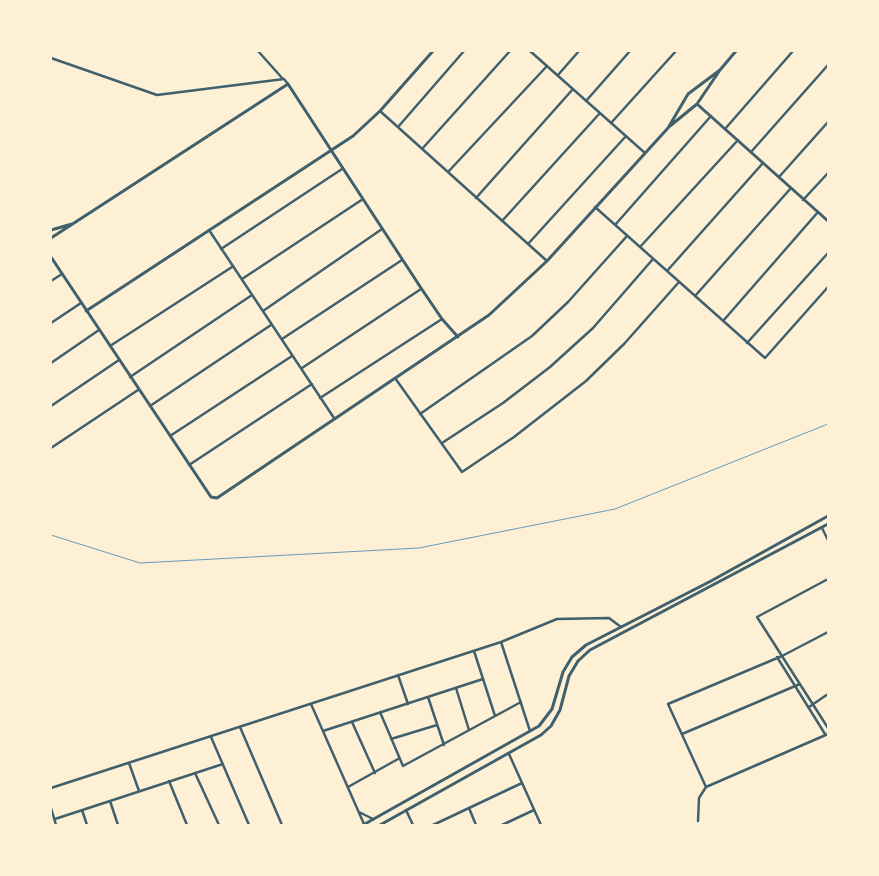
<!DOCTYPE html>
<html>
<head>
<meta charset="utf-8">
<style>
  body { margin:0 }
  #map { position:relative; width:879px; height:876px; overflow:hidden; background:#fdf0d5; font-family:Rubik,sans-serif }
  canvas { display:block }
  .frame { position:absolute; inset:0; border:52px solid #fdf0d5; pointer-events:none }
</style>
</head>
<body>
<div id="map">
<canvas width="879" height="876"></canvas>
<div class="frame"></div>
</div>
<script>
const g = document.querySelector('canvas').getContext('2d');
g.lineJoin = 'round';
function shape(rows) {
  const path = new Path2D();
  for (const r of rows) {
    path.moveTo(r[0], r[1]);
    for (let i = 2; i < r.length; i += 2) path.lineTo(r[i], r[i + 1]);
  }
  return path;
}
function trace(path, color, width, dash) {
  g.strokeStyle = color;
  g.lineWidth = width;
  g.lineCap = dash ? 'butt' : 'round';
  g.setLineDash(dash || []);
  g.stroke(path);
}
trace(shape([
  [51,535,140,563,419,548,615,509,828,424]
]), '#669bbc', 1);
trace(shape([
  [258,51,283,79],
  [530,51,645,153],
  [51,58,157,95,284,79,288,84],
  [558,75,579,51],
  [586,101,630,51],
  [380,111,547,261],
  [611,123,676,51],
  [398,127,464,51],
  [725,129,793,51],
  [422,149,510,51],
  [751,152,828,65],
  [448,172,547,66],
  [779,177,828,122],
  [476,198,573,89],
  [803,200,828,173],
  [595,207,765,358,828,287],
  [502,221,600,113],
  [615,225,711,116],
  [209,230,334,418],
  [528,244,626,136],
  [640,247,738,140],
  [221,249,342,169],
  [667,271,763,163],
  [242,279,363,199],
  [51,281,62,274],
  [695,296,791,188],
  [263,311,382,229],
  [723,321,818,212],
  [51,323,81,303],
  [282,339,402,260],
  [747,343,828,253],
  [110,346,232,267],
  [51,363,99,330],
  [302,368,421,289],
  [130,377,252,295],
  [395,378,462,472,514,437,586,381,624,344,679,282],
  [320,398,442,319],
  [51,406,119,360],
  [150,406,271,325],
  [420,414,532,336,568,302,627,236],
  [170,436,292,356],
  [442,443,503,403,550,367,593,328,653,259],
  [51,448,138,390],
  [189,465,312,384],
  [822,528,828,540],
  [828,579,757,617,828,728],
  [828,632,782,656,668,704,706,787,828,734],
  [501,642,530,731],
  [474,651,495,716],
  [777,657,825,734],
  [398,675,408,704],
  [456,688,469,730],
  [428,697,444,745],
  [311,704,364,824],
  [809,707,828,694],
  [380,712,403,766,521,702],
  [352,722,375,773],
  [240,727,282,825],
  [323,731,483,679],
  [682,734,800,684],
  [211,737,249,825],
  [391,739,437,725],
  [509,754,541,825],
  [129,763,139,791],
  [195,773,219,825],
  [169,781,187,825],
  [348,787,398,759],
  [51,788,501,642,557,619,609,618,621,627],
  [110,801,118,825],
  [51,808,56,825],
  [469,808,476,825],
  [82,810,87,825],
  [406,810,413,825],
  [359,812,373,819],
  [55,819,223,764],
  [698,821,699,798,706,787],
  [433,825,522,783],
  [502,825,534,810]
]), '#3f606c', 2.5);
trace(shape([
  [697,104,828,221],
  [670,126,697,104,720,70,736,51],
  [51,230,72,224],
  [51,238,288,84,421,288,442,319,458,337],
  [51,257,211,497,217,498,489,315,547,261,668,128,688,94,720,70],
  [86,311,353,136,380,111,433,51],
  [363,825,539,726,552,709,563,672,572,657,586,645,711,581,828,516],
  [380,825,541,735,551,726,560,710,569,676,578,661,590,650,828,524]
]), '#3f606c', 3);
</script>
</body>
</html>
